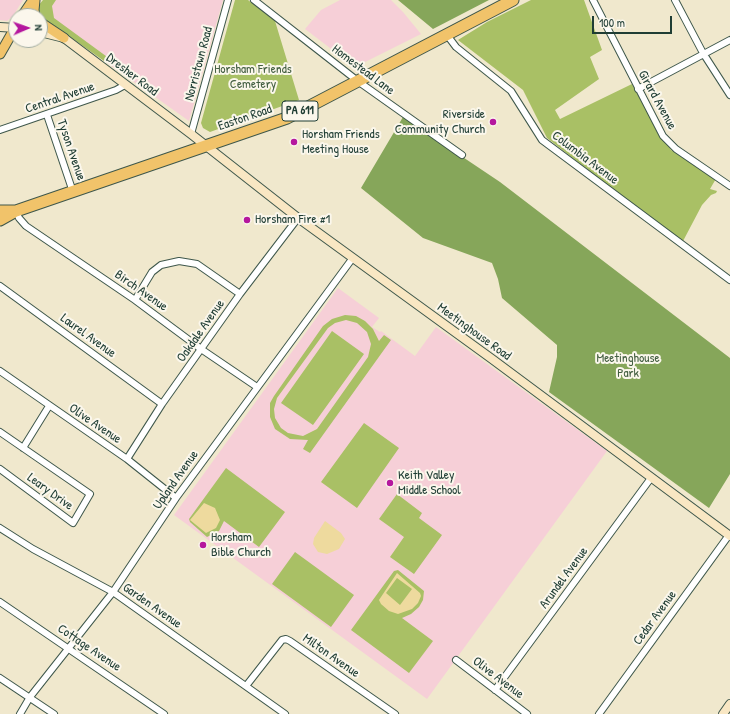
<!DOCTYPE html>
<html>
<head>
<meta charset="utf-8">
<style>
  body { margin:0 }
  #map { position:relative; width:730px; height:714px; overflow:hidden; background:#f0e8cd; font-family:"Patrick Hand",sans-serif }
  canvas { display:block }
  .north { position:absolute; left:8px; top:8px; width:40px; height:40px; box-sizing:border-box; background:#fbf7ec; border:1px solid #a3ada2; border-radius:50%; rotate:88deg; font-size:11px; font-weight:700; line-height:16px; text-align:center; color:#1f3d34 }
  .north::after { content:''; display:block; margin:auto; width:14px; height:18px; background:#b5179e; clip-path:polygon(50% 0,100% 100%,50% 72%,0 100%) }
  .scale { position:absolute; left:592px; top:16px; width:80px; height:18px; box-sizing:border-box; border:2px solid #1f3d34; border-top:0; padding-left:5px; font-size:12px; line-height:14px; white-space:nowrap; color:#1f3d34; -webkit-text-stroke:3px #fbf7ec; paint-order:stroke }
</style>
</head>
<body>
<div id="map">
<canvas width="730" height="714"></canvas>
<div class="north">N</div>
<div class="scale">100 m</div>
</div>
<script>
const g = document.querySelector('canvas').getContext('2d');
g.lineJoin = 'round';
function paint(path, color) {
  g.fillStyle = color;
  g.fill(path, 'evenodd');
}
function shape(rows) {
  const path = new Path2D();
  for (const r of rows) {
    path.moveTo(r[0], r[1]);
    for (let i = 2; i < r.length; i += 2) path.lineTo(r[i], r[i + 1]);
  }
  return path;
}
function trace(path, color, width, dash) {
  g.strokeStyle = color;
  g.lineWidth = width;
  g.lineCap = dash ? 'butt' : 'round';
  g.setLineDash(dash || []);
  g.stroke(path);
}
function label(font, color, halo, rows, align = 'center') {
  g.font = font + ' "Patrick Hand",sans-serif';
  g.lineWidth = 4;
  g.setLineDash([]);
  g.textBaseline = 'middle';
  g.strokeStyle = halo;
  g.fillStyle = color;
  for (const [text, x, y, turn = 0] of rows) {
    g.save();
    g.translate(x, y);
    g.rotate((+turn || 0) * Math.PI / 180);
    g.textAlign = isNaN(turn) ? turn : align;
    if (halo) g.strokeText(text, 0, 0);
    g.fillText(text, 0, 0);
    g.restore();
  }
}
paint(shape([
  [0,0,23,0,13,16,7,21,0,20],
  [47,0,223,0,189,121,41,16],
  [340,0,391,0,403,12,421,34,355,67,305,29,321,10],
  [338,288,379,318,372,327,380,332,381,331,415,356,436,327,607,451,427,699,174,515]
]), '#f6cfd7');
paint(shape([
  [43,0,56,0,52,6,54,18,110,59,113,56,115,59,108,62,104,61,59,29,40,18,38,6],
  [235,0,248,0,275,21,299,100,210,132,203,128,201,123],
  [531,0,584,0,602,50,590,57,599,79,555,110,560,119,632,84,652,120,671,150,717,177,710,189,717,191,716,193,711,195,702,205,682,243,547,138,523,90,458,40,487,22],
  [345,315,356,316,365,321,373,329,379,341,384,335,391,340,310,453,303,449,308,440,290,439,275,429,270,417,270,403,274,396,323,326,332,319],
  [346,320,357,323,367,332,371,344,368,357,317,429,303,436,288,433,281,428,275,418,274,409,277,398,328,328,335,323],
  [332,331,364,354,313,425,281,403],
  [364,423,399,448,357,508,321,482],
  [226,468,285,512,259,547,224,521,219,531,207,537,190,522,189,519],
  [397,494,422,513,419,518,442,535,414,574,390,557,404,537,379,519],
  [295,552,354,595,331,627,272,584],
  [398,570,424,591,423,600,419,607,411,614,402,618,433,641,409,673,351,630,394,571]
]), '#a9c065');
paint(shape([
  [398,0,489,0,433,29],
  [403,117,500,182,730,358,730,474,709,508,549,392,557,357,557,345,502,298,498,279,492,263,423,238,361,188]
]), '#86a65a');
paint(shape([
  [204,503,215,508,220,520,216,528,206,533,190,520],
  [325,521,341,533,345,539,339,549,327,554,318,552,313,544,314,538],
  [397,573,420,593,421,596,418,603,412,609,398,614,389,611,381,604,379,600],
  [397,578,412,589,400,605,386,593]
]), '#eeda9e');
const street = shape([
  [254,0,359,82,462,155],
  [593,0,663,136,676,149,730,186],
  [675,0,703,53,730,95],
  [447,35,456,47,511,91,542,140,730,280],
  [638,89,730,40],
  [47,115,73,192],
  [0,130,116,90,125,85],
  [191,134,228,0],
  [16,211,19,218,26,226,135,300,201,349,257,387],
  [0,286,162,404],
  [135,300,152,272,161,265,179,261,197,264,240,294],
  [0,371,127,459,176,498],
  [0,432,90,494,73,523,0,469],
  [23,448,49,406],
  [127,459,162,404,240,294,298,218],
  [0,528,33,549,113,592,285,714],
  [0,602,164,714],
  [456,660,527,714],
  [0,678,54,714],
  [246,686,282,640,286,639,290,641,395,714],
  [495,690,651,478],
  [20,714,30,697,113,592,176,498,352,259],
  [599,714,729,535]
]);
const secondary = shape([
  [0,27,16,28],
  [40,32,64,38,191,134,298,218,492,359,730,536],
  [723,714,730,704]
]);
const primary = shape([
  [22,16,33,0],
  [35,16,34,10,35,0],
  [40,22,64,38],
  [0,54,16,26]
]);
const highway = shape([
  [0,211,16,211],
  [0,220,16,211,287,118,513,0]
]);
trace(street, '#3e574b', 8);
trace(secondary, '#3e574b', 10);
trace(primary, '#3e574b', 11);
trace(highway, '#3e574b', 13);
trace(street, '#fff', 6);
trace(secondary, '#f9e7c3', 8);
trace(primary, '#f1c36a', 9);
trace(highway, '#f1c36a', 11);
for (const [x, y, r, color] of [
  [493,122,4,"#b5179e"],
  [294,142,4,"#b5179e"],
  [247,220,4,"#b5179e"],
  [390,483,4,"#b5179e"],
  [203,545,4,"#b5179e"]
]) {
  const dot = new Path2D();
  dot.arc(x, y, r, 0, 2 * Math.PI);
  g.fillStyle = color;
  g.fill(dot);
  trace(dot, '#fbf7ec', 1.5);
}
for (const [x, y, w] of [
  [300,111,36]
]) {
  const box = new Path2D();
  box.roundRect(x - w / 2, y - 10, w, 20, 3);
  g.fillStyle = '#fbf7ec';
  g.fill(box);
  trace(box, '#1f3d34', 1);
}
label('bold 12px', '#1f3d34', null, [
  ["PA 611",300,111]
]);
label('13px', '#1f3d34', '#fbf7ec', [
  ["Norristown Road",199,64,-75],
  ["Homestead Lane",363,70,37],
  ["Dresher Road",132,75,37],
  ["Central Avenue",60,98,-19],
  ["Girard Avenue",657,100,61],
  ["Easton Road",245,118,-19],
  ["Tyson Avenue",71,150,71],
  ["Columbia Avenue",585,158,37],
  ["Birch Avenue",141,291,35],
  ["Oakdale Avenue",201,331,-55],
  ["Meetinghouse Road",474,332,36],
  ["Laurel Avenue",88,336,36],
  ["Olive Avenue",95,424,34],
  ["Upland Avenue",176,480,-55],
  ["Leary Drive",50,492,36],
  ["Arundel Avenue",564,578,-54],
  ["Garden Avenue",152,606,35],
  ["Cedar Avenue",655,618,-54],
  ["Cottage Avenue",89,648,34],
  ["Milton Avenue",331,656,35],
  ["Olive Avenue",498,678,37]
]);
label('13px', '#425e40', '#fbf7ec', [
  ["Horsham Friends",253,70],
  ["Cemetery",253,85],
  ["Meetinghouse",628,359],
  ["Park",628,374]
]);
label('13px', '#1f3d34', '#fbf7ec', [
  ["Riverside",485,115,"right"],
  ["Community Church",485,130,"right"],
  ["Horsham Friends",302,135],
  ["Meeting House",302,150],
  ["Horsham Fire #1",255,220],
  ["Keith Valley",398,476],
  ["Middle School",398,491],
  ["Horsham",211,538],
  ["Bible Church",211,553]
], 'left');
</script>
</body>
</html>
